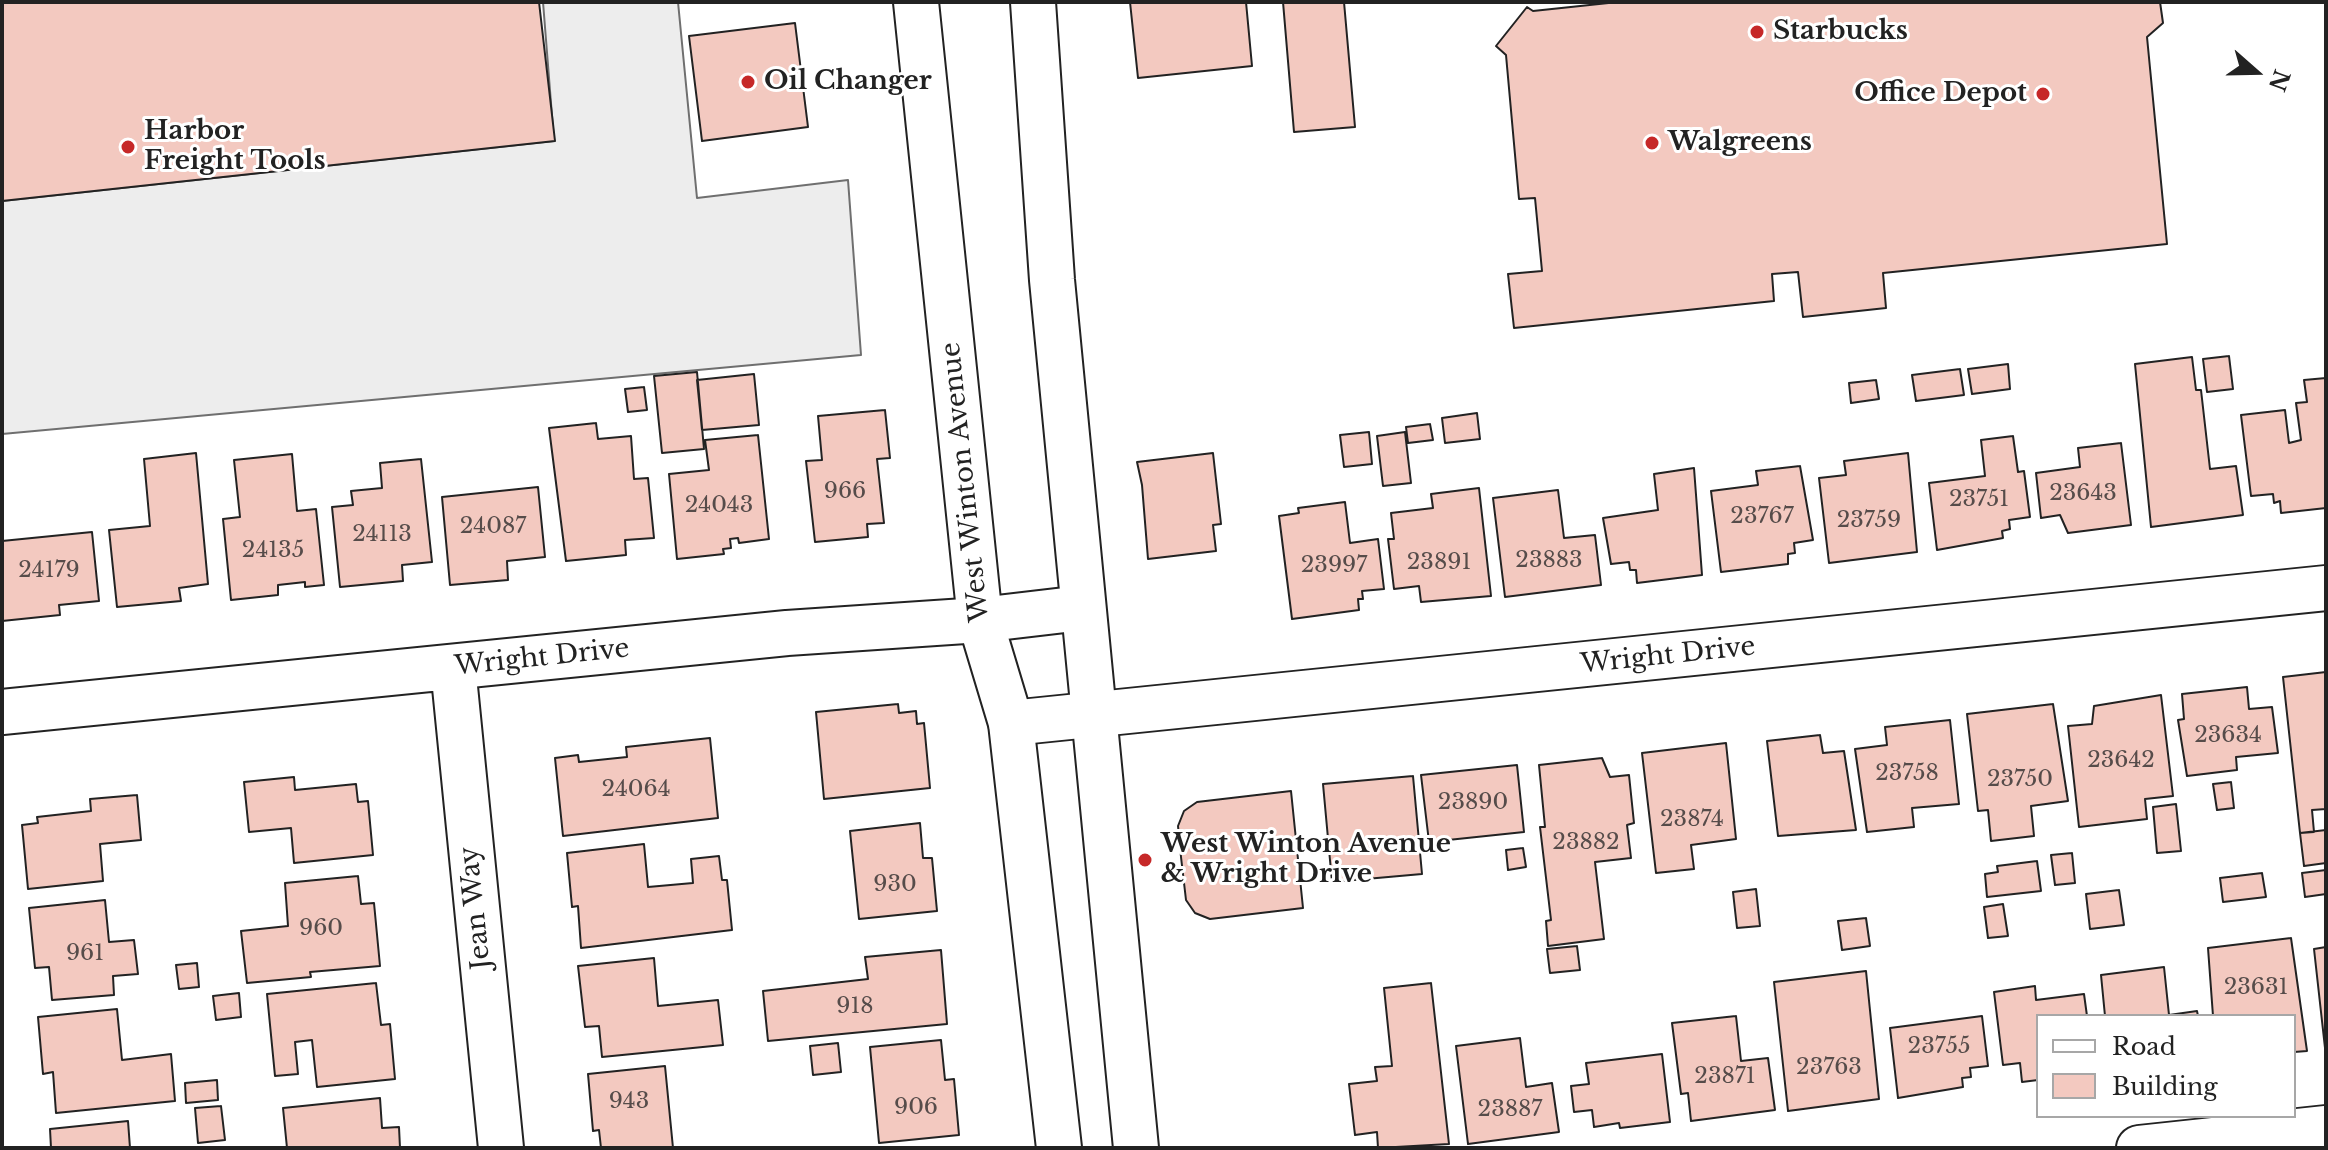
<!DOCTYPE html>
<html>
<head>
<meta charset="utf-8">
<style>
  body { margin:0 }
  #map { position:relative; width:2328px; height:1150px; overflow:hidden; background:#fff; font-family:"Libre Baskerville",serif }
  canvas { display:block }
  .frame { position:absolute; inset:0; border:4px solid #222; pointer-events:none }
  .legend { position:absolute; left:2036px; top:1014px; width:260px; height:104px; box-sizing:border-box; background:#fff; border:2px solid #a7a7a7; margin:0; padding:10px 14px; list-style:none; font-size:24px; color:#222 }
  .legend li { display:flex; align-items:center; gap:16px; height:40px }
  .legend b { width:40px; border:2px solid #a7a7a7 }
  .north { position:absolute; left:2216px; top:32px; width:80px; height:80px; -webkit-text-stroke:6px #fff; paint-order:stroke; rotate:110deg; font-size:22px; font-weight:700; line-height:32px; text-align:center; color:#222 }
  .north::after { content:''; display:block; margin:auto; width:28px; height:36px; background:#222; clip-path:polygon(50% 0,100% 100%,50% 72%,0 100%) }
</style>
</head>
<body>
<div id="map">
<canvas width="2328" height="1150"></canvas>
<div class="frame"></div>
<ul class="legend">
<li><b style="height:10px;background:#fff"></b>Road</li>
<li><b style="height:22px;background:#f3c9c0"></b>Building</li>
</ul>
<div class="north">N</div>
</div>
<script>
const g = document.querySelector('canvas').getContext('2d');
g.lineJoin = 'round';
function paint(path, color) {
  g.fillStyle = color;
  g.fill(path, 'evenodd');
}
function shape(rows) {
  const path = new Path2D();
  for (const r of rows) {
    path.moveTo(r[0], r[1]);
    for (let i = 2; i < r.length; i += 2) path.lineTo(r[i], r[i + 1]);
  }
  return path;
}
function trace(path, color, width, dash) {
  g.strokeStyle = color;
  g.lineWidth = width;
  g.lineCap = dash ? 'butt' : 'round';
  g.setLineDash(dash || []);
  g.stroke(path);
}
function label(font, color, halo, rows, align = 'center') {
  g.font = font + ' "Libre Baskerville",serif';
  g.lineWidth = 6;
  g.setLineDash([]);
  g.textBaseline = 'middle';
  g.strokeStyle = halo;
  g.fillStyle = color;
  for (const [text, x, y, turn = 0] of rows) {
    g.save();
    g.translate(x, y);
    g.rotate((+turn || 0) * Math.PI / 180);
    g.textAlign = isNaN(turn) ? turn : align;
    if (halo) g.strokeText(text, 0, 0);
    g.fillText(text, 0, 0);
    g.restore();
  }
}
const parking = shape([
  [543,2,678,2,697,198,848,180,861,355,2,434,2,201,554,141,543,2]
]);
paint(parking, '#ededed');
trace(parking, '#6f6f6f', 2);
const building = shape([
  [2,2,539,2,555,141,2,201,2,2],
  [1130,2,1246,2,1252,66,1138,78,1130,2],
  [1283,2,1344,2,1355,127,1294,132,1283,2],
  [1618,2,2160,2,2163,23,2147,37,2167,244,1883,273,1886,308,1803,317,1798,272,1772,274,1774,301,1514,328,1508,274,1542,271,1535,198,1519,199,1506,55,1496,46,1527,7,1533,11,1618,2],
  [795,23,808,127,702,141,689,36,795,23],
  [2229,356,2233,389,2207,392,2203,359,2229,356],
  [2192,357,2196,390,2201,390,2210,469,2236,466,2243,515,2151,527,2135,364,2192,357],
  [2008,364,2010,389,1972,394,1968,369,2008,364],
  [1960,369,1964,395,1916,401,1912,375,1960,369],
  [697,372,704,449,662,453,654,376,697,372],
  [754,374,759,425,702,430,697,380,754,374],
  [2326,378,2326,508,2281,513,2280,501,2274,503,2273,494,2251,496,2241,415,2285,410,2289,443,2301,440,2296,403,2307,402,2304,380,2326,378],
  [1876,380,1879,399,1851,403,1849,383,1876,380],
  [644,387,647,410,628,412,625,389,644,387],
  [885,410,890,458,877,459,884,523,867,524,868,537,815,542,806,461,822,460,818,416,885,410],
  [1477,413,1480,439,1445,443,1442,418,1477,413],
  [596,423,598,439,631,436,634,479,648,478,654,538,625,540,626,555,566,561,549,428,596,423],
  [1430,424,1433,440,1408,443,1406,427,1430,424],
  [1369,432,1372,464,1344,467,1340,435,1369,432],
  [1405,432,1411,483,1383,486,1377,436,1405,432],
  [758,435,769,539,739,543,738,538,730,539,731,548,723,549,724,554,677,559,669,474,709,470,705,440,758,435],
  [2013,436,2018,472,2024,471,2030,517,2009,520,2010,529,2002,531,2003,538,1937,550,1929,483,1985,476,1981,440,2013,436],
  [2121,443,2131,525,2068,533,2060,515,2041,518,2036,473,2080,467,2078,448,2121,443],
  [196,453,208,584,179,588,181,601,117,607,109,530,150,526,144,459,196,453],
  [1213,453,1221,524,1213,525,1216,551,1148,559,1142,485,1137,462,1213,453],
  [1908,453,1917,552,1829,563,1819,478,1846,475,1844,461,1908,453],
  [292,454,297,511,316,509,324,585,305,587,305,582,278,585,278,595,231,600,223,519,240,517,234,460,292,454],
  [421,459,432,562,402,565,403,581,340,587,332,507,353,505,351,491,382,488,380,463,421,459],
  [1800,466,1813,540,1794,543,1795,553,1788,554,1788,564,1721,572,1711,491,1758,485,1756,471,1800,466],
  [1694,468,1702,575,1637,583,1636,570,1630,570,1629,562,1611,564,1603,518,1658,510,1654,474,1694,468],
  [538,487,545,557,507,561,508,580,450,585,442,497,538,487],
  [1479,488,1491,596,1421,602,1419,586,1394,589,1388,539,1394,539,1391,513,1433,508,1431,494,1479,488],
  [1558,490,1564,538,1595,535,1601,585,1505,597,1493,498,1558,490],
  [1345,502,1350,543,1378,539,1384,589,1362,591,1363,599,1358,599,1359,610,1292,619,1279,516,1299,513,1298,508,1345,502],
  [92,532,99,601,59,605,60,615,2,621,2,541,92,532],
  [2326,672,2326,809,2312,810,2314,832,2300,833,2283,677,2326,672],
  [2247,687,2249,709,2272,707,2278,753,2236,757,2237,770,2187,776,2178,720,2184,719,2182,694,2247,687],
  [2161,695,2173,796,2145,799,2147,819,2079,827,2068,726,2092,724,2094,706,2161,695],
  [898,704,899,713,916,711,917,724,924,723,930,788,824,799,816,712,898,704],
  [2053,704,2068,801,2031,806,2034,836,1991,841,1988,810,1978,811,1967,714,2053,704],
  [1950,720,1959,804,1912,808,1914,827,1867,832,1855,749,1887,745,1885,727,1950,720],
  [1820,735,1823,753,1844,751,1856,830,1778,836,1767,741,1820,735],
  [710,738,718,818,563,836,555,758,578,755,579,762,627,757,626,747,710,738],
  [1726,743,1736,839,1691,845,1694,869,1656,873,1642,753,1726,743],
  [1602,758,1610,777,1629,775,1634,823,1627,825,1631,858,1595,862,1604,939,1548,946,1546,921,1551,920,1540,827,1545,827,1539,765,1602,758],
  [1517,765,1524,832,1429,842,1421,775,1517,765],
  [1413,776,1422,874,1332,882,1323,784,1413,776],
  [294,777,295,790,356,784,358,802,368,801,373,855,294,863,291,828,249,832,244,782,294,777],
  [2231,782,2234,808,2217,810,2213,784,2231,782],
  [1291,791,1303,908,1210,919,1195,913,1186,900,1181,857,1178,826,1184,811,1197,802,1291,791],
  [137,795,141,840,100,844,103,881,28,889,22,825,38,823,37,817,91,811,90,799,137,795],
  [2176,804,2181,851,2157,853,2153,807,2176,804],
  [920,823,923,858,932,858,937,911,859,919,850,831,920,823],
  [2326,830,2326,863,2304,866,2300,833,2326,830],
  [644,844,648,887,693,883,691,859,719,856,722,880,727,880,732,930,581,948,578,906,572,907,567,853,644,844],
  [1523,848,1526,867,1508,870,1506,850,1523,848],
  [2072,853,2075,883,2055,885,2051,855,2072,853],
  [2037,861,2041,891,1987,897,1985,874,1998,872,1997,866,2037,861],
  [2326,870,2326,894,2305,897,2302,873,2326,870],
  [2262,873,2266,897,2223,902,2220,878,2262,873],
  [358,876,361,904,374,903,380,966,310,972,311,977,247,983,241,931,288,926,285,883,358,876],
  [1756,889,1760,926,1737,928,1733,892,1756,889],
  [2119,890,2124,925,2090,929,2086,894,2119,890],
  [105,900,109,942,134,940,138,974,113,976,114,995,52,1000,49,967,35,968,29,908,105,900],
  [2003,904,2008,936,1988,938,1984,907,2003,904],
  [1866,918,1870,946,1842,950,1838,921,1866,918],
  [2291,938,2307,1051,2294,1052,2294,1016,2213,1016,2208,948,2291,938],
  [1577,946,1580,970,1550,973,1547,949,1577,946],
  [2326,947,2326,1048,2325,1048,2314,949,2326,947],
  [941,950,947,1024,768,1041,763,991,868,979,865,957,941,950],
  [654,958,658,1006,718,1000,723,1045,602,1057,599,1026,585,1027,578,966,654,958],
  [197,963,199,987,179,989,176,965,197,963],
  [2164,967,2169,1015,2197,1011,2198,1016,2105,1016,2101,975,2164,967],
  [1866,971,1879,1099,1788,1111,1774,982,1866,971],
  [376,983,381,1025,390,1024,395,1079,317,1087,312,1040,295,1042,298,1074,275,1076,267,994,376,983],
  [1431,983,1449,1144,1378,1148,1377,1132,1355,1135,1349,1084,1377,1081,1375,1067,1392,1066,1384,988,1431,983],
  [2035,986,2036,1000,2084,994,2087,1016,2038,1016,2038,1080,2022,1082,2020,1063,2003,1065,1994,992,2035,986],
  [239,993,241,1017,216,1020,213,996,239,993],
  [117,1009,122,1060,171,1054,175,1101,56,1113,53,1072,43,1074,38,1017,117,1009],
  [1736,1016,1741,1061,1768,1058,1775,1110,1691,1121,1688,1093,1681,1094,1672,1023,1736,1016],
  [1982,1016,1988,1066,1970,1068,1971,1077,1962,1078,1963,1087,1898,1098,1890,1028,1982,1016],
  [1520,1038,1526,1087,1552,1083,1559,1132,1468,1144,1456,1046,1520,1038],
  [941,1040,945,1080,954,1079,959,1135,879,1143,870,1047,941,1040],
  [838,1043,841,1072,813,1075,810,1046,838,1043],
  [1662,1054,1670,1122,1620,1128,1619,1123,1594,1127,1592,1110,1574,1112,1571,1086,1589,1084,1586,1063,1662,1054],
  [665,1066,673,1148,601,1148,599,1130,593,1131,588,1074,665,1066],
  [217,1080,218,1100,186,1103,185,1083,217,1080],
  [380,1098,382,1128,399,1127,400,1148,287,1148,283,1108,380,1098],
  [221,1106,225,1140,198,1143,195,1108,221,1106],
  [128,1121,130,1148,51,1148,50,1129,128,1121]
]);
paint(building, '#f3c9c0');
trace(building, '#222', 2);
const minor = shape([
  [453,667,501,1148],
  [2,712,787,633,980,620,1082,608],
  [1011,723,2326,588],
  [2139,1148,2326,1128]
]);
const major = shape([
  [916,2,980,620,1011,723,1059,1148],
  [1033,2,1052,280,1136,1148]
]);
trace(minor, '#222', 48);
trace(major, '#222', 48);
trace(minor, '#fff', 44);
trace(major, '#fff', 44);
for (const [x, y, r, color] of [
  [1757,32,8,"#c62828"],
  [748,82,8,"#c62828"],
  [2043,94,8,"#c62828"],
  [1652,143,8,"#c62828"],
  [128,147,8,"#c62828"],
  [1145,860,8,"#c62828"]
]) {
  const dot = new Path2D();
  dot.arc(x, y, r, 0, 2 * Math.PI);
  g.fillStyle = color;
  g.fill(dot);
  trace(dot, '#fff', 3);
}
label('22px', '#564c4a', null, [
  ["966",845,492],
  ["23643",2083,494],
  ["23751",1979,500],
  ["24043",719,506],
  ["23767",1762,517],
  ["23759",1869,521],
  ["24087",493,527],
  ["24113",382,535],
  ["24135",273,551],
  ["23883",1549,561],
  ["23891",1439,563],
  ["23997",1334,566],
  ["24179",49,571],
  ["23634",2228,736],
  ["23642",2121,761],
  ["23758",1907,774],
  ["23750",2020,780],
  ["24064",636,790],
  ["23890",1473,803],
  ["23874",1692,820],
  ["23882",1586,843],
  ["930",895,885],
  ["960",321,929],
  ["961",85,954],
  ["23631",2256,988],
  ["918",855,1007],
  ["23755",1939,1047],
  ["23763",1829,1068],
  ["23871",1725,1077],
  ["943",629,1102],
  ["906",916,1108],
  ["23887",1510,1110]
]);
label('bold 26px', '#222', '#fff', [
  ["Starbucks",1773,32],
  ["Oil Changer",764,82],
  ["Office Depot",2027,94,"right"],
  ["Harbor",144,132],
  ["Freight Tools",144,162],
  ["Walgreens",1668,143],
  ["West Winton Avenue",1161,845],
  ["& Wright Drive",1161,875]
], 'left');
label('26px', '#222', '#fff', [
  ["West Winton Avenue",966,482,-96],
  ["Wright Drive",1668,656,-6],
  ["Wright Drive",542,658,-6],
  ["Jean Way",476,908,-96]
]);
</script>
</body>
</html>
